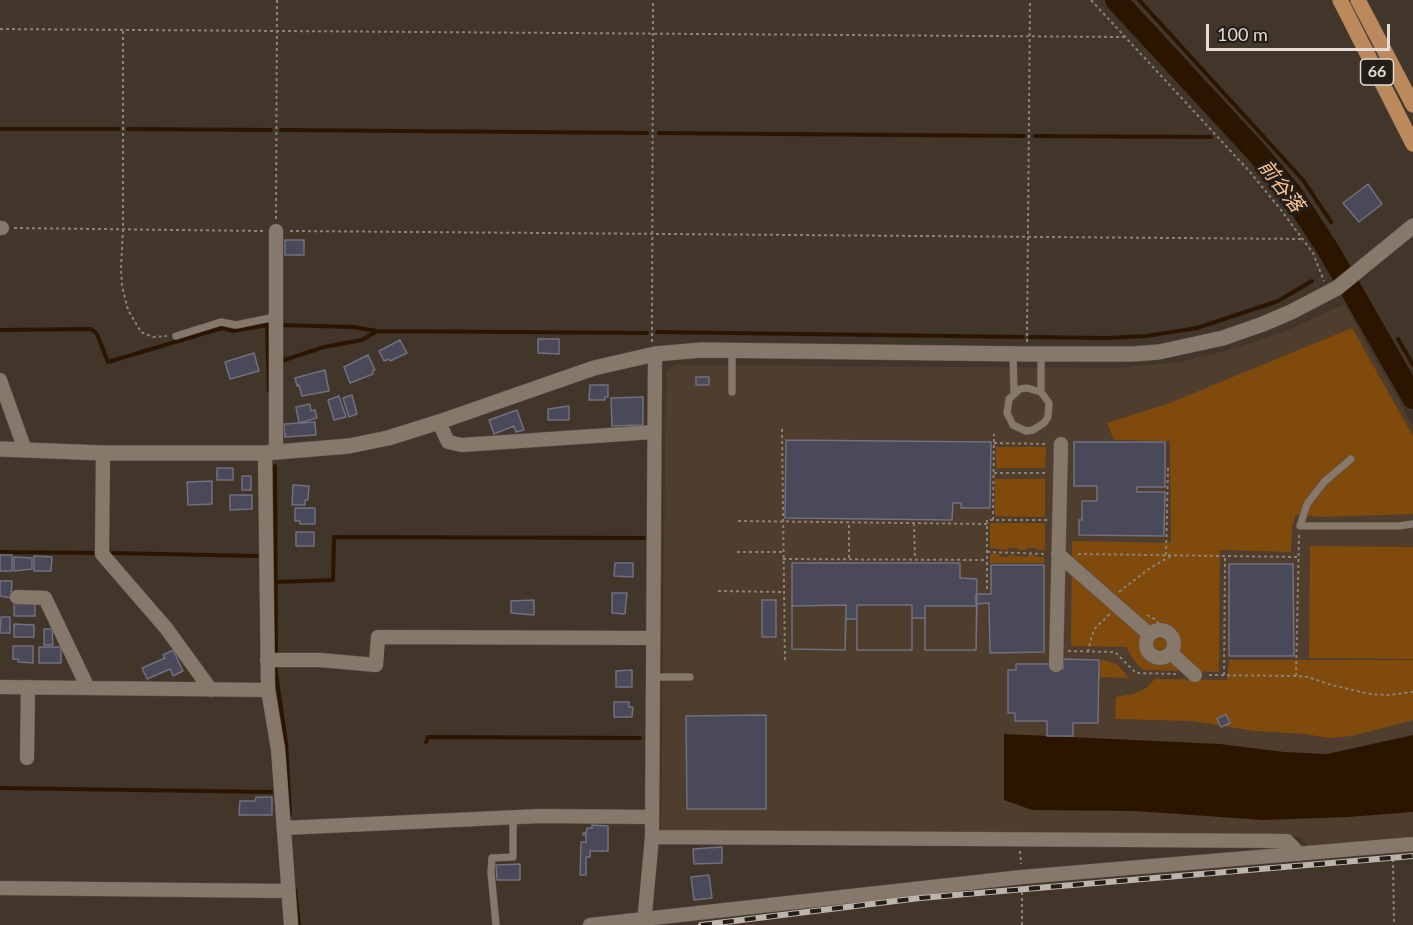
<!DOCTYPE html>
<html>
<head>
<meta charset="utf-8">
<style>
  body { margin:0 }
  #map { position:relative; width:1413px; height:925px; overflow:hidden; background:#42352a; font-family:Lato,sans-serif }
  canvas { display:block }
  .scale { position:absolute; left:1206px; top:24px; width:184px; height:27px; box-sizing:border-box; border:3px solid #e3dbd4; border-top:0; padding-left:8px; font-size:18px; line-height:21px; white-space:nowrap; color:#e3dbd4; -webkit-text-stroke:4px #241e19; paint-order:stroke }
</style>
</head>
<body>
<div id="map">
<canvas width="1413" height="925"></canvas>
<div class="scale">100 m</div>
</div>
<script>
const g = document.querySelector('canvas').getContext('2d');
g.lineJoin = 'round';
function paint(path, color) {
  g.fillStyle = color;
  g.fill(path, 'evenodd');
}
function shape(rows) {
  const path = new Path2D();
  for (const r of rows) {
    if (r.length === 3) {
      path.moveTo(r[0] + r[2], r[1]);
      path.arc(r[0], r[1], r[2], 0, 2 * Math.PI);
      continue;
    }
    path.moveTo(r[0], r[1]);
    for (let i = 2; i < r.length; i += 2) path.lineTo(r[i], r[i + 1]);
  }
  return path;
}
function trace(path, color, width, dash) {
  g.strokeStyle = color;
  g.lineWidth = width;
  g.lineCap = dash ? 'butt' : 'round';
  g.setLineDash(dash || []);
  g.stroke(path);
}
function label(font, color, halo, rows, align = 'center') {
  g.font = font + ' Lato,"Noto Sans JP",sans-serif';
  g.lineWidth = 6;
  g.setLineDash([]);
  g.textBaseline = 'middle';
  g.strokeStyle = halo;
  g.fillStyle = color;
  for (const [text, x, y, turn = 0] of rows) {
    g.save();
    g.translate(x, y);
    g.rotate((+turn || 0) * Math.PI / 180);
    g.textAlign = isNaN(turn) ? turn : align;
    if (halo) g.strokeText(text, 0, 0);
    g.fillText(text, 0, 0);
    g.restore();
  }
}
paint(shape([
  [1344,304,1413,426,1413,836,1307,845,1301,837,1290,836,661,830,666,372,674,365,1118,368,1181,362,1243,346,1293,328]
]), '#4f3d2d');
paint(shape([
  [1352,328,1413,436,1413,514,1320,517,1296,514,1292,527,1291,552,1220,550,1219,672,1144,670,1137,665,1126,647,1071,646,1072,541,1171,543,1170,441,1114,440,1107,423,1167,404],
  [996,447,1046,447,1045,468,996,468],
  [995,479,1045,479,1045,517,995,516],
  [990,523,1045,523,1045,550,1037,550,1037,548,1027,548,1026,550,1018,550,1018,548,1008,548,1008,550,990,548],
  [1310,546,1413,547,1413,659,1309,658],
  [990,554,999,554,1000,557,1009,557,1009,555,1028,557,1028,555,1036,555,1036,557,1044,557,1044,563,990,563],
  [1103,660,1117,664,1129,678,1099,677,1099,661],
  [1229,660,1413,660,1413,720,1352,736,1330,738,1305,734,1255,731,1192,721,1115,719,1116,697,1133,694,1146,688,1155,679,1227,680]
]), '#804a0d');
paint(shape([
  [1004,734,1220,744,1284,752,1327,754,1413,735,1413,812,1348,817,1263,820,1136,811,1032,810,1004,800]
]), '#2c1500');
trace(shape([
  [1139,0,1303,180,1331,222],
  [0,129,119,129],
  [128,129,271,130],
  [281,130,647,133],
  [659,133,1024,136],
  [1035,136,1211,137],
  [1329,267,1335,262],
  [281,325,353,327,377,331,647,333],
  [0,330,91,329,97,334,108,362,222,328,233,331,267,325,269,390],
  [657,332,1023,337],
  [1030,337,1106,338,1147,336,1197,328,1278,301,1312,281],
  [1398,339,1413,365],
  [281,361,324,347,362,340,377,331],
  [275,466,276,653],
  [0,552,98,553],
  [112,553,258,556],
  [274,582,333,580,334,537,644,538],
  [275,666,286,743,290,814],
  [426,742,428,737,640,738],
  [0,788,271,792],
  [295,890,299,925]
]), '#2c1500', 4);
trace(shape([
  [1116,0,1260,156,1291,193,1329,251,1413,398]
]), '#2c1500', 22);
const building = shape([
  [1368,184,1382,204,1359,222,1343,203,1368,184],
  [285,240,304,240,304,255,285,255,285,240],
  [538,339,559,339,559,354,538,353,538,339],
  [400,340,407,353,390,361,389,359,384,361,379,351,400,340],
  [254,353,259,371,230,379,225,362,254,353],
  [368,355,375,370,373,370,373,374,350,383,344,367,368,355],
  [325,370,329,391,302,396,299,385,297,386,295,378,325,370],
  [696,377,709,377,709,385,696,385,696,377],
  [590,385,608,385,608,397,605,397,605,400,589,400,590,385],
  [352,395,357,414,349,417,343,398,352,395],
  [339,396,346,417,334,420,328,400,339,396],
  [643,397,643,425,612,426,611,398,643,397],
  [310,404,311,411,315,410,317,418,299,423,296,407,310,404],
  [569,406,569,420,548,420,548,409,569,406],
  [517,410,524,430,516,432,514,426,494,434,489,420,517,410],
  [315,422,316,435,285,437,284,424,315,422],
  [786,440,991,442,990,508,961,508,961,503,953,503,952,520,785,518,786,440],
  [1074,442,1165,442,1165,487,1137,487,1137,492,1165,492,1164,536,1079,535,1079,520,1082,520,1082,501,1097,501,1097,486,1074,486,1074,442],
  [217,468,233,468,233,480,217,480,217,468],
  [242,476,251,476,251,490,242,490,242,476],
  [212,481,212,504,188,505,187,482,212,481],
  [293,485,309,486,308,500,305,500,305,505,292,505,293,485],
  [230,495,252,495,252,509,230,510,230,495],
  [295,508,315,508,315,524,300,524,300,521,295,521,295,508],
  [296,532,314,532,314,546,296,546,296,532],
  [0,555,12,555,12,571,0,571,0,555],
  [34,556,52,557,51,571,34,571,34,556],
  [14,557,32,558,32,569,14,571,14,557],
  [615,563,633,563,633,577,614,576,615,563],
  [792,563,960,563,960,578,977,579,976,650,925,650,925,618,912,618,912,650,857,650,857,619,846,619,845,650,792,649,792,563],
  [1229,564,1293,564,1294,656,1229,656,1229,564],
  [991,565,1044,565,1044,652,990,653,989,603,976,604,976,594,991,594,991,565],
  [0,581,12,581,11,598,0,596,0,581],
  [612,593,627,593,625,614,612,613,612,593],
  [534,600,534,615,511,613,511,601,534,600],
  [762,600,776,600,776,637,762,637,762,600],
  [14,603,35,603,35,616,14,616,14,603],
  [846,605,845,650,792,649,792,606,846,605],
  [857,605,912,605,912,650,857,650,857,605],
  [925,606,977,606,976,650,925,650,925,606],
  [1,617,10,617,10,633,0,633,1,617],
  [14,624,34,625,34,637,14,637,14,624],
  [44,629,52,629,53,645,44,645,44,629],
  [13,646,33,646,33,663,18,662,18,659,13,659,13,646],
  [39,647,61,647,61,663,39,663,39,647],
  [173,650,183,671,173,676,170,669,147,679,142,668,165,658,163,655,173,650],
  [1063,659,1099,660,1098,723,1073,723,1073,736,1047,736,1047,721,1015,721,1015,713,1008,713,1008,670,1016,670,1016,664,1051,664,1051,669,1063,669,1063,659],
  [632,670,632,687,616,687,616,671,632,670],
  [614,702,629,702,629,707,633,707,632,717,614,717,614,702],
  [1226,714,1230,723,1221,727,1217,719,1226,714],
  [766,715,766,809,687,809,686,716,766,715],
  [256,797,272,797,272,815,239,815,240,801,255,801,256,797],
  [592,825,608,826,608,851,590,851,590,857,586,857,586,875,580,875,581,842,586,842,586,835,583,835,583,833,586,833,587,828,592,828,592,825],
  [722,847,722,863,694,864,693,849,722,847],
  [520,864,520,880,497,880,496,865,520,864],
  [709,875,712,898,694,900,691,877,709,875]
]);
paint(building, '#494959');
trace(building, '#707081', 1.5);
const lane = shape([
  [176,336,221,322,236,325,275,317],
  [1013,354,1014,393],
  [732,392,732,350],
  [1041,392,1027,388,1020,389,1009,399,1007,413,1013,425,1026,431,1033,430,1044,423,1048,417,1049,403,1041,392,1041,354],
  [1351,459,1324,482,1307,504,1300,526,1399,526,1413,524],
  [652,677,690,677],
  [496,925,491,872,492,858,513,857,513,817]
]);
const street = shape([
  [0,228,2,228],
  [276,231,276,452],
  [0,380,25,450],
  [439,422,448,442,462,445,653,432],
  [103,453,102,554,166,628,211,690],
  [265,453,268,690,278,749,291,925],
  [1058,554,1149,634],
  [17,597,45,598,88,688],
  [1160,644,14],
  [1171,653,1195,675],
  [267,660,320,660,376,665,378,637,653,638],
  [1056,665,1061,444],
  [0,687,268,690],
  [27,758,28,687],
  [284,828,540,816,651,817],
  [652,837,1287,841,1299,854],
  [0,888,287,891],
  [644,924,652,837,655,354],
  [590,925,1022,877,1413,844]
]);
const secondary = shape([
  [0,449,103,453,265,453,349,446,388,438,439,422,594,368,655,354,702,350,1027,354,1132,354,1159,352,1223,338,1263,324,1291,312,1337,288,1413,226]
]);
const primary = shape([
  [1340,0,1413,144],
  [1358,0,1413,105]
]);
trace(lane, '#5c5148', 8);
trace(street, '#5c5148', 15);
trace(secondary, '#5c5148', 16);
trace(primary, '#5c5148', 16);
trace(shape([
  [1091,0,1250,172,1281,210,1313,253,1324,281],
  [0,29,1124,37],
  [123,31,123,229,121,268,122,286,128,310,141,332,153,337,167,336],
  [276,219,277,0],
  [14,228,263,231],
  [290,231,1302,239],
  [652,342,653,0],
  [1027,342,1030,0],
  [782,429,785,663],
  [994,443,1048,444],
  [994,473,1048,473],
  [993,520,994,434],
  [738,521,987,524],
  [914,523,915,559],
  [737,552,782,552],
  [987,552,1046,554],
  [1078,554,1297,557],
  [1166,555,1168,468],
  [849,558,849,522],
  [783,559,987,560],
  [987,589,987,520,1047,520],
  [718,591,783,592],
  [1119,592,1150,568,1171,556],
  [1147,615,1156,620,1163,630],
  [1068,651,1115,652,1136,673,1176,674],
  [1088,652,1092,635,1096,627,1110,614],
  [1209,675,1296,676,1308,677,1331,685,1370,694,1389,695,1413,692],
  [1224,675,1225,556],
  [1296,676,1299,535],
  [1020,851,1021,864],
  [1393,859,1394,925],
  [1022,925,1022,890]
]), '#8b8178', 2, [3, 3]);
trace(lane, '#87786c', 7);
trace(street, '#87786c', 14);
trace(secondary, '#87786c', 15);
trace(primary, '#bb895b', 15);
const rail = shape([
  [701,925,920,898,1413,856]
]);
trace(rail, '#bdb4ac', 6);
trace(rail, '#241e19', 4, [11]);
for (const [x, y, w] of [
  [1377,72,33]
]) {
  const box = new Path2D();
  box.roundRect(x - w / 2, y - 13, w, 26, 4.5);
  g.fillStyle = '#241e19';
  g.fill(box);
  trace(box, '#e3dbd4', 1.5);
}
label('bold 16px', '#e3dbd4', null, [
  ["66",1377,72]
]);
label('italic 20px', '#fec390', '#241e19', [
  ["前谷落",1281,186,52]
]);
</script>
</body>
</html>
